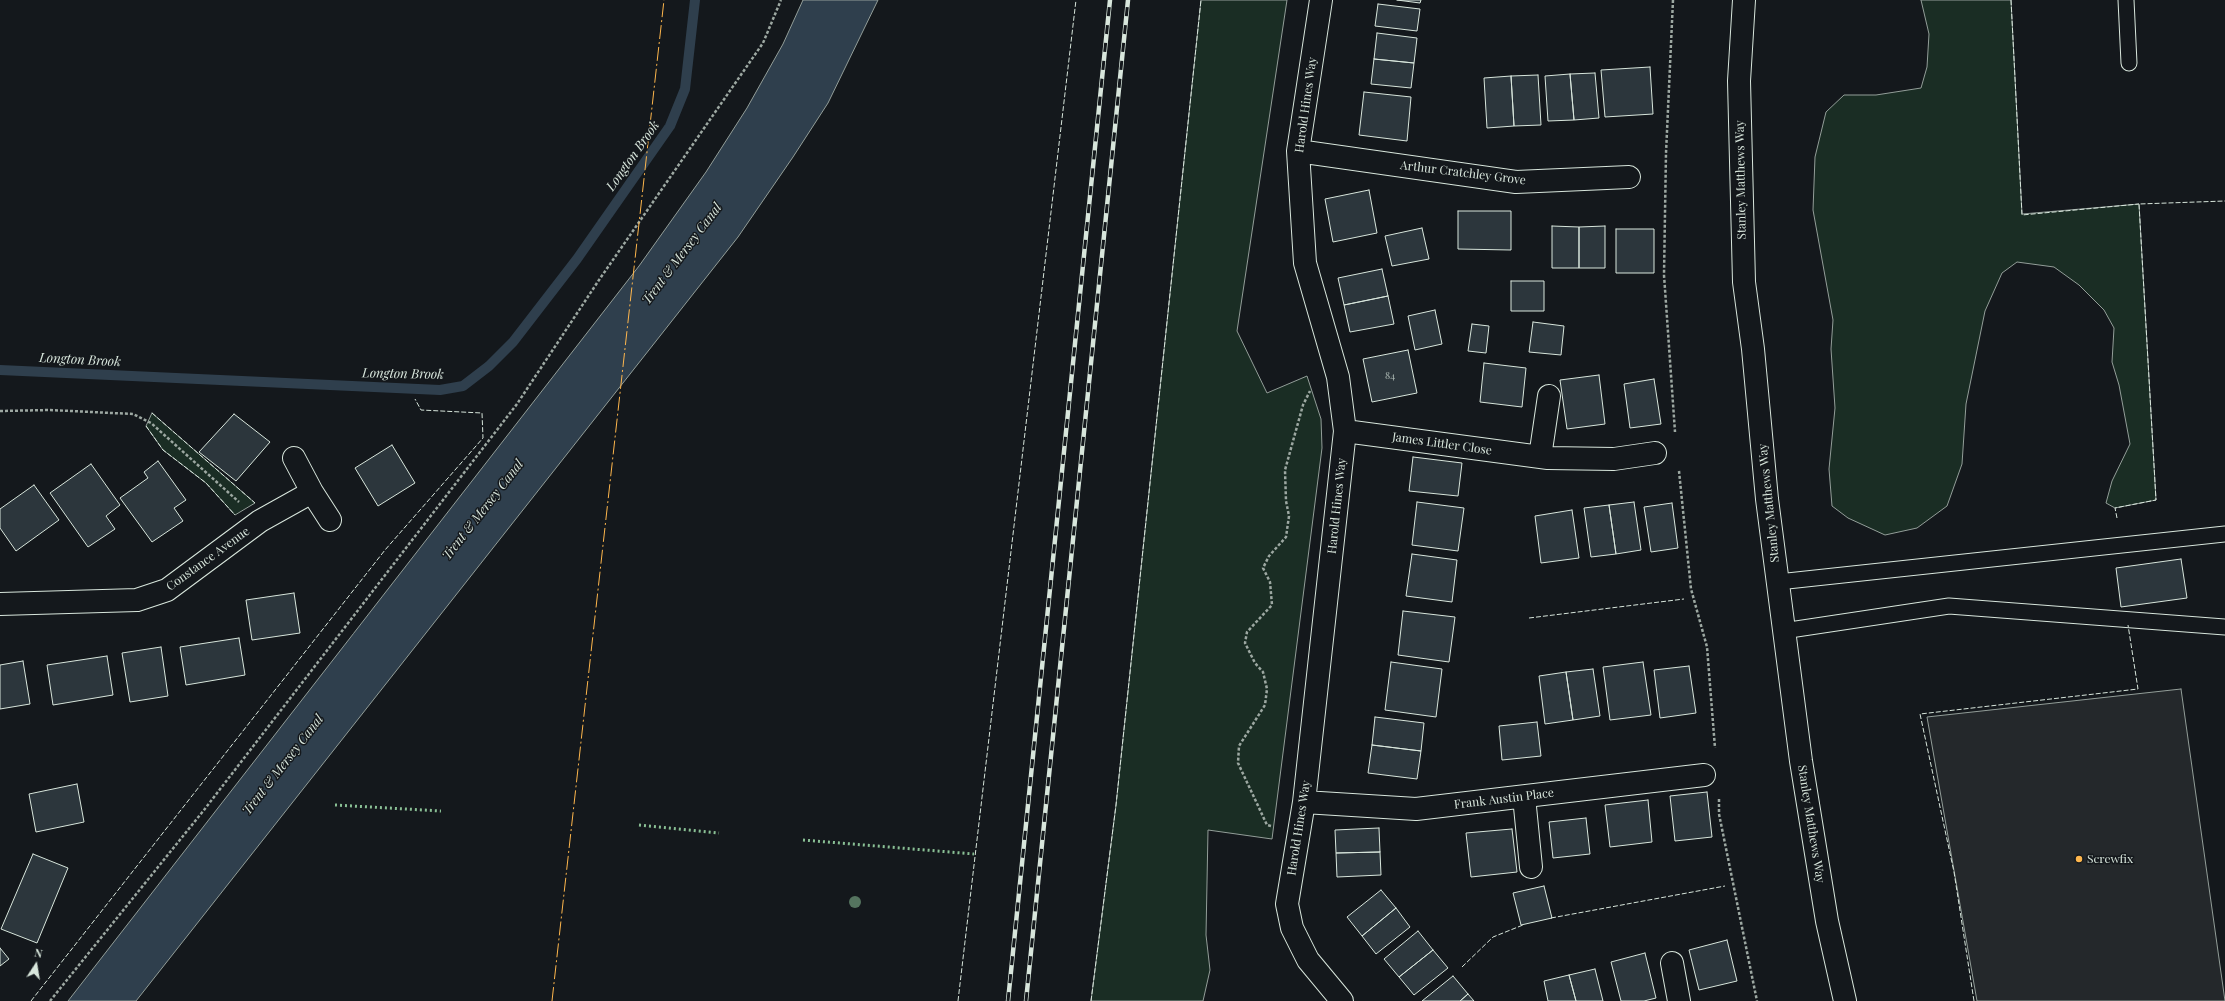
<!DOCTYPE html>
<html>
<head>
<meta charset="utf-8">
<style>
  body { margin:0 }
  #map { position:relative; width:2225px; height:1001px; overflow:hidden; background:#14181c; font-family:"Playfair Display",serif }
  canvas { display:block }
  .north { position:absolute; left:16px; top:945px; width:40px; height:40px; -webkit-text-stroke:3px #14181c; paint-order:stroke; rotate:12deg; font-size:11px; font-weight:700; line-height:16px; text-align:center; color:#d8e6dc }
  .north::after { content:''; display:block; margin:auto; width:14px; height:18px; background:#d8e6dc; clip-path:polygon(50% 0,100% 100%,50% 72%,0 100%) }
</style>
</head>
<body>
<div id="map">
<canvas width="2225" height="1001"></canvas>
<div class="north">N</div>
</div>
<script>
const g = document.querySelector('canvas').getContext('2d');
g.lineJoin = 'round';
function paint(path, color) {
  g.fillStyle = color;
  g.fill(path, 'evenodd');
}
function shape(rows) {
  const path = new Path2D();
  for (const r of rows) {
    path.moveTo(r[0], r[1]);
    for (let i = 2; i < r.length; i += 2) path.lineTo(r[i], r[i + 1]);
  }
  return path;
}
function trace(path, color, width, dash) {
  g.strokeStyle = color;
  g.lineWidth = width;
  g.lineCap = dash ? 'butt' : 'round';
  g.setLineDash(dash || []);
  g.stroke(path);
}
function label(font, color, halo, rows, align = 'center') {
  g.font = font + ' "Playfair Display",serif';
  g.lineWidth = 3;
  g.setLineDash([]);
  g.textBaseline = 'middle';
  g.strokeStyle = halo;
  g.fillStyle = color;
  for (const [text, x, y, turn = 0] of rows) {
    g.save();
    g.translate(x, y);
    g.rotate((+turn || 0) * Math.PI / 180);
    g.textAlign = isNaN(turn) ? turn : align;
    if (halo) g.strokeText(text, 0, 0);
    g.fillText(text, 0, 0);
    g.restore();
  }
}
const green = shape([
  [1201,0,1287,0,1237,331,1267,393,1307,376,1321,419,1322,448,1272,839,1208,830,1206,935,1210,970,1203,1001,1091,1001,1116,805,1201,0],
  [1921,0,2011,0,2022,214,2139,204,2156,500,2115,508,2106,503,2112,481,2130,444,2119,385,2112,362,2114,328,2104,310,2079,285,2054,267,2017,262,2002,273,1985,311,1966,404,1962,464,1947,506,1917,528,1885,535,1848,518,1832,506,1829,469,1835,408,1831,349,1833,320,1813,210,1815,157,1826,112,1844,95,1876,95,1921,88,1927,67,1929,34,1921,0],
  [152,413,255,503,235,515,206,483,163,450,146,426,152,413]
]);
paint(green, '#1a2d24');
trace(green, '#939e99', 1);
const parking = shape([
  [2181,689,2225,1001,1977,1001,1927,717,2181,689]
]);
paint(parking, '#24282b');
trace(parking, '#939e99', 1);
const water = shape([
  [803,0,878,0,828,103,793,157,738,237,136,1001,68,1001,639,266,706,172,747,108,783,44,803,0]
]);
paint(water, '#2f3f4d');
trace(water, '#939e99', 1);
trace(shape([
  [0,370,440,390,463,386,489,366,513,342,577,259,670,126,685,89,695,0]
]), '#2f3f4d', 10);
const building = shape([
  [1397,0,1421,0,1420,3,1397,0],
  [1378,4,1420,9,1417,31,1375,26,1378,4],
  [1377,33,1417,38,1414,63,1374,59,1377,33],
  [1374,59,1414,63,1411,88,1371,84,1374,59],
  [1650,67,1653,114,1605,117,1601,70,1650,67],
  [1595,73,1599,118,1574,120,1570,74,1595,73],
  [1570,74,1574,120,1548,121,1545,76,1570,74],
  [1538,75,1541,125,1514,126,1511,76,1538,75],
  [1511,76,1514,126,1487,128,1484,78,1511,76],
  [1364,92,1411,97,1407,141,1359,135,1364,92],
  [1369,190,1377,233,1333,242,1325,199,1369,190],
  [1458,211,1511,211,1511,250,1458,249,1458,211],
  [1552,226,1579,227,1579,268,1552,268,1552,226],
  [1605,226,1605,268,1579,268,1579,227,1605,226],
  [1422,228,1429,259,1392,266,1385,236,1422,228],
  [1616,229,1654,229,1654,273,1616,273,1616,229],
  [1382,269,1388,296,1344,305,1338,278,1382,269],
  [1511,281,1544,281,1544,311,1511,311,1511,281],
  [1388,296,1394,324,1350,332,1344,305,1388,296],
  [1435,310,1442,344,1415,350,1408,316,1435,310],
  [1533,322,1564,326,1561,355,1529,352,1533,322],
  [1472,324,1489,326,1486,353,1468,351,1472,324],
  [1408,350,1417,393,1372,402,1363,359,1408,350],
  [1484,363,1526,368,1522,407,1480,402,1484,363],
  [1599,375,1605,424,1567,429,1560,380,1599,375],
  [1654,379,1661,424,1630,428,1624,384,1654,379],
  [234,414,270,442,236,481,199,452,234,414],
  [392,445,415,483,378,506,355,468,392,445],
  [1413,457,1462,463,1458,496,1409,491,1413,457],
  [158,461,186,500,174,508,183,521,152,542,120,498,148,478,144,472,158,461],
  [91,464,120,505,106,516,115,529,88,547,50,493,91,464],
  [34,485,59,520,16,551,0,528,0,509,34,485],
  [1417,502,1464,508,1458,551,1412,545,1417,502],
  [1634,502,1641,550,1616,554,1609,505,1634,502],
  [1672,503,1678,548,1651,552,1644,507,1672,503],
  [1609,505,1616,554,1591,557,1584,508,1609,505],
  [1572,510,1579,558,1541,563,1535,516,1572,510],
  [1412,554,1457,560,1452,602,1406,596,1412,554],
  [2181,559,2187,598,2121,607,2116,568,2181,559],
  [294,593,300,633,252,640,246,600,294,593],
  [1403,611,1455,617,1449,662,1398,655,1403,611],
  [239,638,245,675,186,685,180,647,239,638],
  [161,647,168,696,130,702,122,653,161,647],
  [107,656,113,695,53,705,47,665,107,656],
  [23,661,30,704,0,709,0,665,23,661],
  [1391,662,1442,669,1436,717,1385,710,1391,662],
  [1643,662,1651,715,1610,720,1603,667,1643,662],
  [1689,666,1696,713,1660,718,1654,670,1689,666],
  [1593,669,1600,716,1573,720,1566,672,1593,669],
  [1566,672,1573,720,1545,724,1539,676,1566,672],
  [1375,717,1424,723,1421,751,1372,745,1375,717],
  [1537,722,1541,756,1502,760,1499,726,1537,722],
  [1372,745,1421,751,1417,779,1368,773,1372,745],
  [77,784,84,822,36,832,29,794,77,784],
  [1707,792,1712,837,1675,841,1670,796,1707,792],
  [1648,800,1652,842,1610,847,1605,805,1648,800],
  [1586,818,1590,854,1553,858,1549,822,1586,818],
  [1379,828,1380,852,1336,853,1335,830,1379,828],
  [1512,829,1517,872,1471,877,1466,833,1512,829],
  [1380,852,1381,875,1337,877,1336,853,1380,852],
  [33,854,68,868,37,943,1,929,33,854],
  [1544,886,1552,918,1521,925,1513,893,1544,886],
  [1381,890,1396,908,1362,936,1347,917,1381,890],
  [1396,908,1410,927,1376,954,1362,936,1396,908],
  [1418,931,1433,950,1399,977,1384,959,1418,931],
  [1727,940,1737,981,1699,990,1689,950,1727,940],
  [0,948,9,959,0,966,0,948],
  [1433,950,1448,968,1414,995,1399,977,1433,950],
  [1645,953,1656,998,1644,1001,1621,1001,1611,962,1645,953],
  [1595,969,1603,1001,1576,1001,1569,975,1595,969],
  [1569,975,1576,1001,1548,1001,1544,981,1569,975],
  [1453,976,1468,994,1460,1001,1422,1001,1453,976],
  [1468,994,1474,1001,1460,1001,1468,994]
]);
paint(building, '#2c363c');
trace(building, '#d8e6dc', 1);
const service = shape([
  [2126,0,2129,63],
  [1778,582,2225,534],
  [1783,631,1949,606,2225,627]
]);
const minor = shape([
  [1321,0,1298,151,1305,263,1338,377,1345,431,1304,802,1287,904,1292,928,1308,960,1342,1001],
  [1298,151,1516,182,1629,177],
  [1345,431,1548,458,1614,459,1655,453],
  [1540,457,1549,396],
  [312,492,330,520],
  [0,604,137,600,167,590,260,521,312,492,294,458],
  [1524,797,1531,867],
  [1304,802,1416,809,1704,775],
  [1672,963,1679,1001]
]);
const secondary = shape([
  [1744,0,1739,81,1744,282,1753,349,1767,499,1801,761,1827,921,1845,1001]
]);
trace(service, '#d8e6dc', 17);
trace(minor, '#d8e6dc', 24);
trace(secondary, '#d8e6dc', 24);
trace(shape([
  [1673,0,1666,153,1664,275,1675,432],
  [0,411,50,410,133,414,151,423,239,502],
  [1679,471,1691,589,1707,647,1715,748],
  [1719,799,1719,814,1757,1001],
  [1271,826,1267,825,1238,763,1239,746,1265,705,1267,689,1263,672,1255,663,1245,643,1247,632,1272,605,1270,582,1263,568,1269,556,1286,537,1289,516,1286,501,1285,470,1303,405,1310,391],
  [50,1001,204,810,517,404,599,280,763,43,781,0]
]), '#9da8a2', 2.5, [3, 2]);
trace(service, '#14181c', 15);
trace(minor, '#14181c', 22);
trace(secondary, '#14181c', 22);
const rail = shape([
  [1008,1001,1110,0],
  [1026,1001,1128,0]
]);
trace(rail, '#d8e6dc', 4.5);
trace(rail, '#14181c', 3, [9]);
trace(shape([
  [335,805,441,811],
  [639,825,719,833],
  [803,840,974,854]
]), '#8ac095', 3, [2, 3]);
trace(shape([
  [2011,0,2022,215,2139,204],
  [152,413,255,503],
  [146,426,163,450,206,483,235,515],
  [2117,518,2115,508,2156,500,2139,204,2225,201],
  [1529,618,1684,599],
  [1551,918,1725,886],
  [1462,967,1493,937,1523,925],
  [31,1001,385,550,483,438,482,413,421,410,415,399],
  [958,1001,1076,0],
  [1091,1001,1116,805,1201,0],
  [1974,1001,1954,872,1920,714,2138,689,2128,625]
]), '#d8e6dc', 1, [5, 2]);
trace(shape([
  [552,1001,664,0]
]), '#ffb74d', 1, [14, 3, 2, 3]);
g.fillStyle = '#55745f';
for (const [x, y] of [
  [855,902]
]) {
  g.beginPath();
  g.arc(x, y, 6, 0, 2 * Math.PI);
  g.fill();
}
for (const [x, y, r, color] of [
  [2079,859,4,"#ffb74d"]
]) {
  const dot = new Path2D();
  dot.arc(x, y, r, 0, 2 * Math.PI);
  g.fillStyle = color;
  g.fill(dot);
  trace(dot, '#14181c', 1.5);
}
label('10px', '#adbab4', null, [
  ["84",1390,376]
]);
label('12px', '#d8e6dc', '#14181c', [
  ["Harold Hines Way",1306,105,-82],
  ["Arthur Cratchley Grove",1463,173,7],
  ["Stanley Matthews Way",1741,180,-91],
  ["James Littler Close",1442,444,8],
  ["Stanley Matthews Way",1769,503,-96],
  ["Harold Hines Way",1337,506,-84],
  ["Constance Avenue",208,559,-36],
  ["Frank Austin Place",1504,799,-7],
  ["Stanley Matthews Way",1811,824,81],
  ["Harold Hines Way",1299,828,-81]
]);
label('12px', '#d8e6dc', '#14181c', [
  ["Screwfix",2087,859]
], 'left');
label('italic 13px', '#d8e6dc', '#14181c', [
  ["Longton Brook",633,156,-55],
  ["Trent & Mersey Canal",682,254,-53],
  ["Longton Brook",80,360,3],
  ["Longton Brook",403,374,1],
  ["Trent & Mersey Canal",483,510,-52],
  ["Trent & Mersey Canal",283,765,-52]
]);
</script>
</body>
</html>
